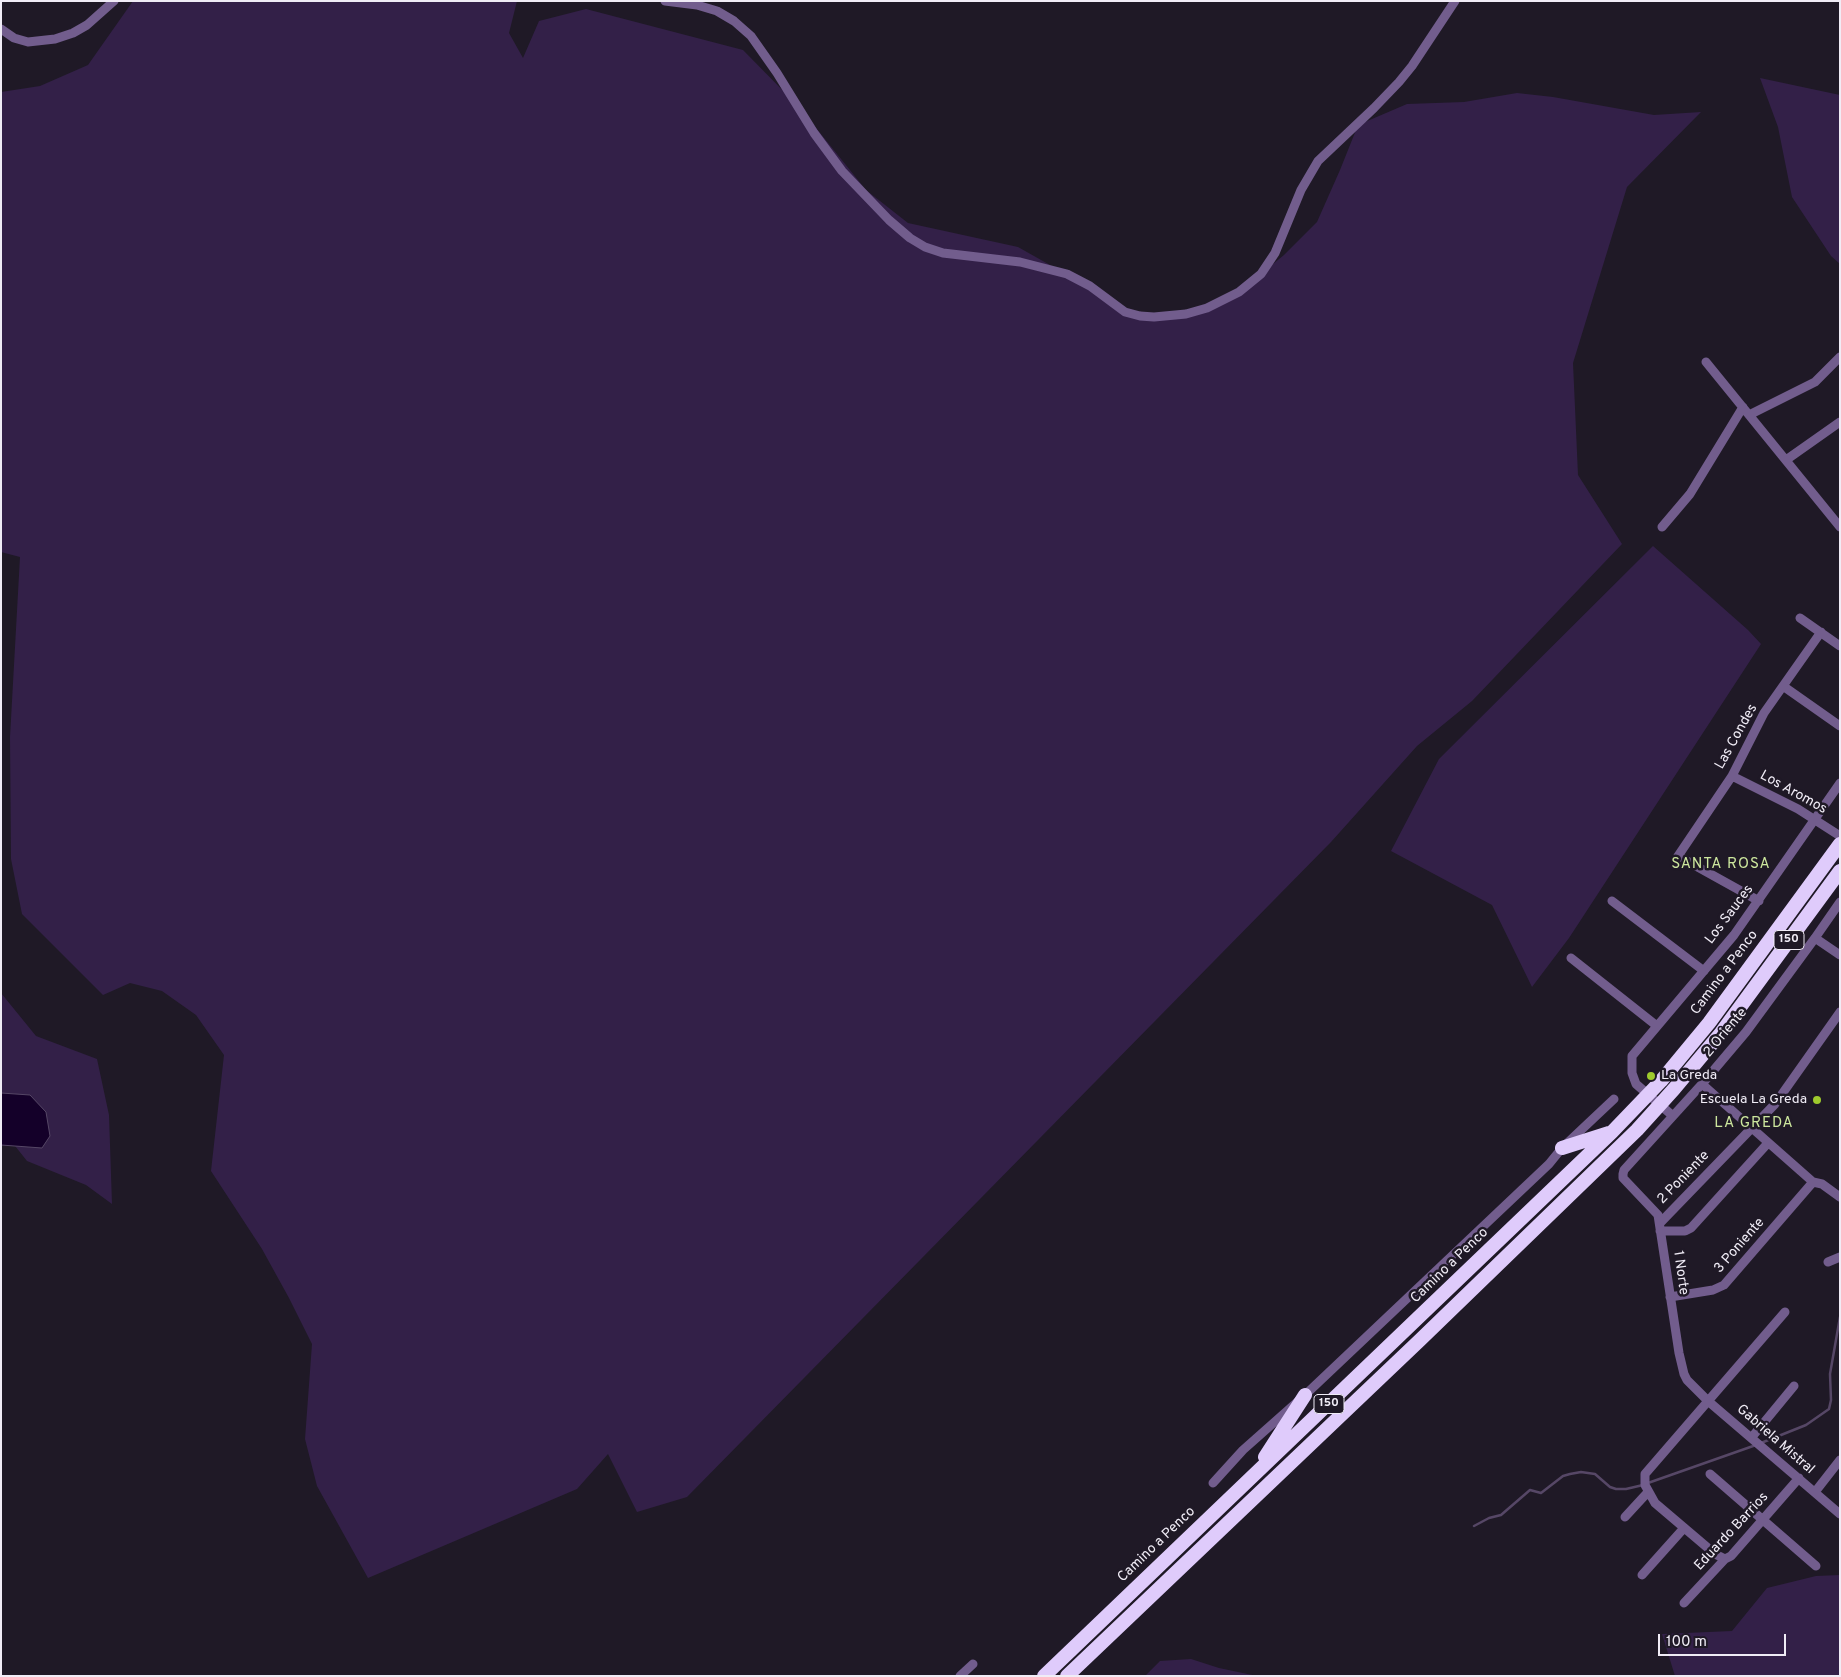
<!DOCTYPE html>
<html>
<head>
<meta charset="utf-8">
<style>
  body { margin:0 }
  #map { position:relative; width:1841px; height:1677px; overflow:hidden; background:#1f1926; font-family:Overpass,sans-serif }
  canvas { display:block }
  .frame { position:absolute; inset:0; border:2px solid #f0ecf6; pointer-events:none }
  .scale { position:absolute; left:1658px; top:1634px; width:128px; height:22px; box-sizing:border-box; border:2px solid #f0ecf6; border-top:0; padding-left:6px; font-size:15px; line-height:18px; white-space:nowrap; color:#f0ecf6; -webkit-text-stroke:4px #1f1926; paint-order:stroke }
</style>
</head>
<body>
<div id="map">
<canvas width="1841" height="1677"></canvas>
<div class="frame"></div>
<div class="scale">100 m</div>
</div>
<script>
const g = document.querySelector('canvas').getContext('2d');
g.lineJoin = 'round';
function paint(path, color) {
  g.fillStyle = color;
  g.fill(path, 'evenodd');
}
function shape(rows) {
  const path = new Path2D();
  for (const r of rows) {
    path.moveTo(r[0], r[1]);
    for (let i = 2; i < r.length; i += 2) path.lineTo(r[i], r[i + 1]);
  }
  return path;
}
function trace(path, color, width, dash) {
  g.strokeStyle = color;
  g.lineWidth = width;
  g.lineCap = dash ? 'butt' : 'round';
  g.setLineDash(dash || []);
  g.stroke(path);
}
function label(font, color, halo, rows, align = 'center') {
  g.font = font + ' Overpass,sans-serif';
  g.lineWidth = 5;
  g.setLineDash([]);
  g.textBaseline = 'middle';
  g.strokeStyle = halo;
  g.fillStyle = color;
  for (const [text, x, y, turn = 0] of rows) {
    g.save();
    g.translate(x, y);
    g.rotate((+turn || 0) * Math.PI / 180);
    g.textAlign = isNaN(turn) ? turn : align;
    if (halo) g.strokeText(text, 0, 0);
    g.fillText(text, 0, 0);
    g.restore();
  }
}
paint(shape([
  [133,1,517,1,509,33,523,58,539,21,586,9,743,50,800,108,866,190,908,223,1018,247,1137,314,1164,317,1215,304,1246,286,1284,255,1317,222,1340,170,1358,125,1407,104,1464,102,1517,93,1553,97,1654,115,1701,112,1627,187,1573,363,1578,475,1622,544,1472,701,1417,746,1331,842,687,1497,637,1512,608,1454,577,1489,368,1578,317,1486,305,1439,312,1344,289,1298,262,1249,211,1171,224,1055,196,1015,162,991,130,983,103,995,22,914,11,859,10,737,20,557,1,552,1,92,40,86,88,65],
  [1760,78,1840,95,1840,264,1831,256,1792,197,1778,127],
  [1653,546,1748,630,1761,644,1569,938,1532,987,1492,905,1391,851,1439,759],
  [1,993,36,1036,97,1059,109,1115,112,1204,86,1185,27,1161,4,1132,1,1131],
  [1840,1575,1840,1676,1675,1676,1662,1634,1732,1631,1767,1588,1816,1576],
  [1191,1659,1219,1668,1257,1676,1145,1676,1160,1661]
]), '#332048');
const water = shape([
  [1,1093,30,1095,46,1112,50,1136,42,1148,1,1145,1,1093]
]);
paint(water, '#140029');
trace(water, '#564766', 1);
trace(shape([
  [1761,1443,1806,1425,1829,1409,1831,1400,1830,1374,1840,1317],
  [1648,1483,1756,1445],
  [1474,1526,1489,1518,1501,1515,1530,1490,1541,1493,1563,1476,1570,1474,1581,1472,1595,1474,1610,1487,1616,1489,1626,1489,1643,1485]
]), '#564766', 2.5);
trace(shape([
  [665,1,697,5,717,11,734,21,751,36,777,73,814,133,842,171,889,220,910,238,925,247,943,253,1020,262,1067,274,1090,286,1125,312,1140,316,1154,317,1186,314,1207,308,1239,292,1261,274,1275,253,1301,190,1318,161,1374,108,1399,82,1412,66,1455,1],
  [1,29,14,38,28,42,55,39,73,33,87,25,114,1],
  [1706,362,1840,527],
  [1749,415,1815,382,1840,357],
  [1786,460,1840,422],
  [1662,527,1690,494,1743,407],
  [1800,618,1840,646],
  [1783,686,1840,726],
  [1732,776,1798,809,1840,836],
  [1612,901,1704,971],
  [1759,901,1678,856,1732,776,1764,713,1821,632],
  [1840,902,1815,938,1746,1032,1702,1084,1624,1170,1623,1174,1623,1178,1658,1215,1679,1353,1684,1374,1687,1380,1708,1401,1840,1514],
  [1815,938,1840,955],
  [1571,958,1657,1026],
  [1702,1084,1813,1182,1822,1184,1840,1197],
  [1673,1116,1636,1084,1632,1073,1632,1056,1734,935,1840,783],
  [1660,1223,1775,1104,1840,1012],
  [1660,1231,1685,1231,1691,1228,1768,1143],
  [1828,1262,1840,1257],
  [1670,1297,1713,1290,1724,1285,1813,1182],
  [1752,1437,1794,1386],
  [1710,1474,1816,1566],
  [1213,1483,1243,1450,1305,1395,1549,1164,1562,1148,1614,1099],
  [1815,1492,1840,1460],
  [1625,1517,1648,1492],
  [1725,1559,1715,1554,1655,1503,1645,1485,1645,1474,1785,1312],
  [1642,1575,1684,1528],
  [1684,1603,1725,1559,1731,1556,1799,1478],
  [960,1676,973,1664]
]), '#725d8d', 9);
trace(shape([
  [1562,1148,1609,1133],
  [1265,1457,1305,1395],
  [1044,1676,1612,1132,1661,1081,1709,1023,1840,844],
  [1067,1676,1420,1340,1637,1130,1674,1089,1721,1033,1840,871]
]), '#dfcbfb', 14);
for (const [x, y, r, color] of [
  [1651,1076,5,"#9fca2d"],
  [1817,1100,5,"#9fca2d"]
]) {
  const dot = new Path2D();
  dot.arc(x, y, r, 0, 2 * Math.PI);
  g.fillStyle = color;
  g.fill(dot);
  trace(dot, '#1f1926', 2);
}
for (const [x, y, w] of [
  [1789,940,30],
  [1329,1404,30]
]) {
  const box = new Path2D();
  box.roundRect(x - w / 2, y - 9.5, w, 19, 4);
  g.fillStyle = '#1f1926';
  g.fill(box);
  trace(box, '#f0ecf6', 1);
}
label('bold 12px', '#f0ecf6', null, [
  ["150",1789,940],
  ["150",1329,1404]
]);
label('14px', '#f0ecf6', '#1f1926', [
  ["Las Condes",1737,737,-61],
  ["Los Aromos",1793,793,29],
  ["Los Sauces",1730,915,-53],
  ["Camino a Penco",1725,973,-53],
  ["2 Oriente",1726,1033,-50],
  ["2 Poniente",1684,1178,-46],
  ["3 Poniente",1740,1246,-49],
  ["Camino a Penco",1450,1266,-44],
  ["1 Norte",1680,1273,82],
  ["Gabriela Mistral",1775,1440,41],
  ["Eduardo Barrios",1732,1532,-47],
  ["Camino a Penco",1157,1545,-44]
]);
label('14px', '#f0ecf6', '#1f1926', [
  ["La Greda",1661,1076],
  ["Escuela La Greda",1807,1100,"right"]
], 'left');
g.letterSpacing = '1px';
label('15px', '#cde79e', '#1f1926', [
  ["SANTA ROSA",1721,865],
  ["LA GREDA",1754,1124]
]);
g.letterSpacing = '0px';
</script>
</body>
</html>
